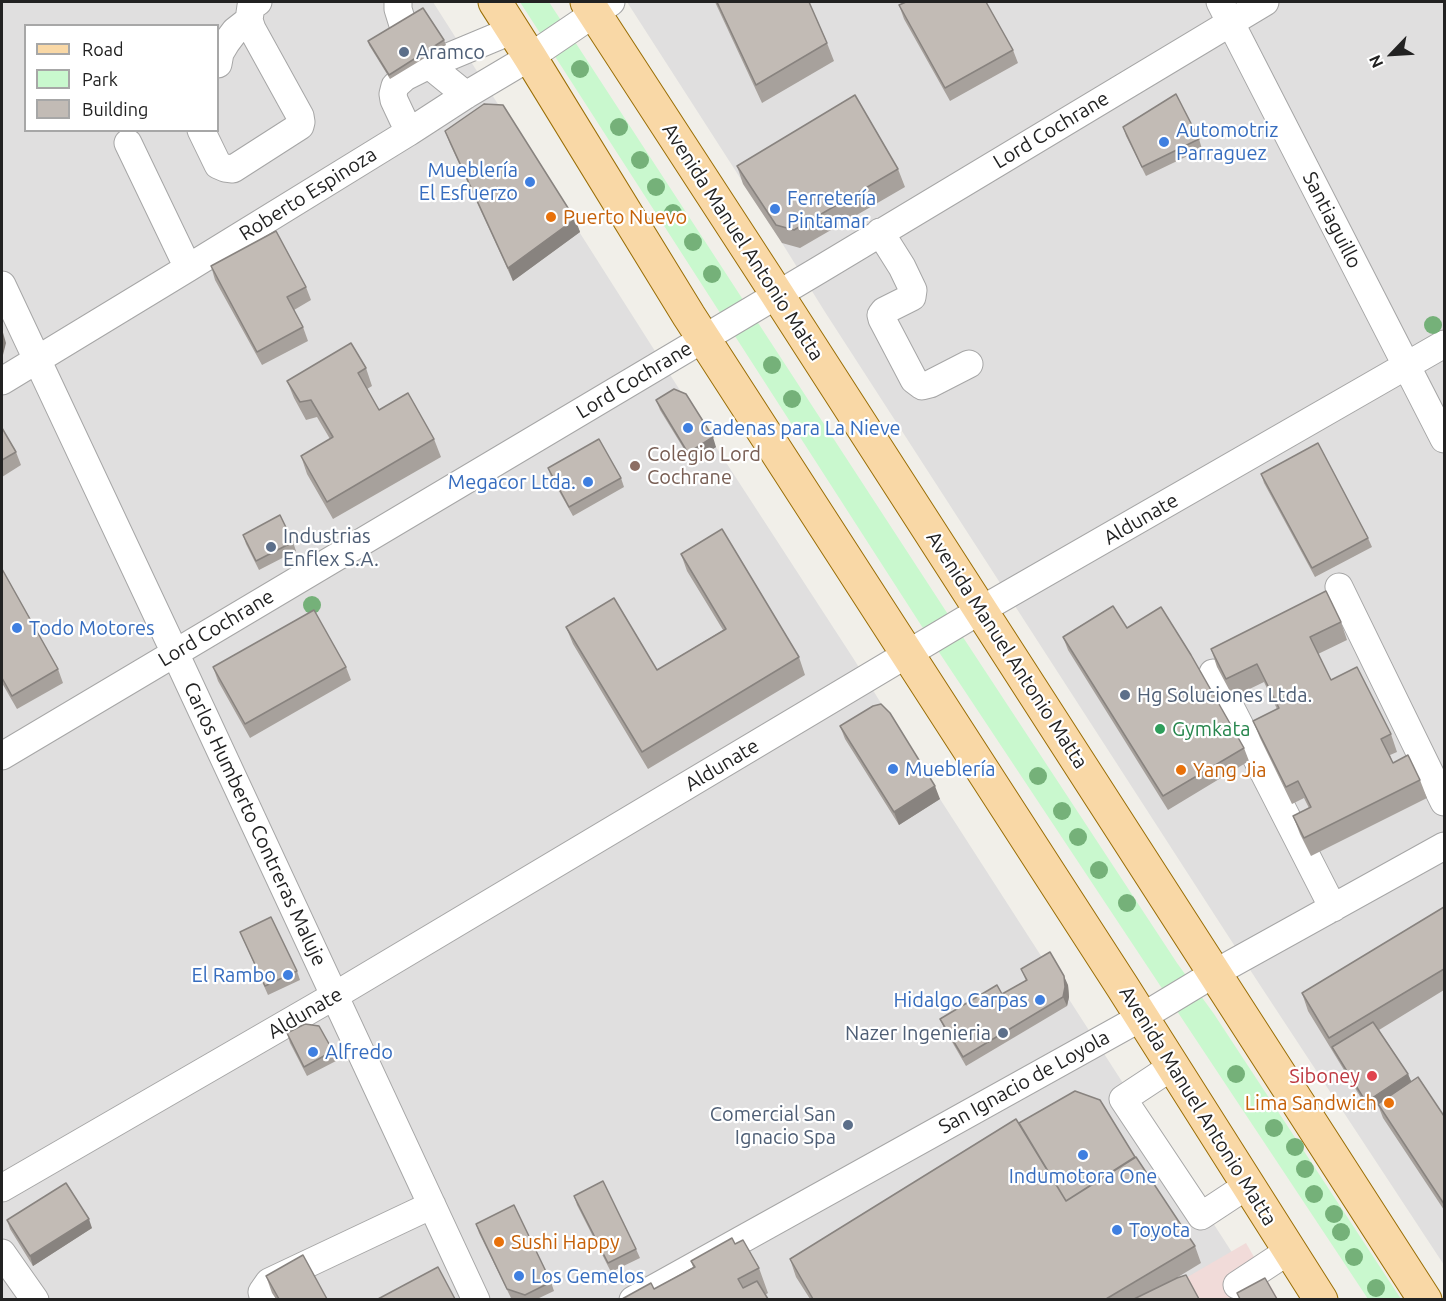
<!DOCTYPE html>
<html>
<head>
<meta charset="utf-8">
<style>
  body { margin:0 }
  #map { position:relative; width:1446px; height:1301px; overflow:hidden; background:#f1efe9; font-family:Ubuntu,sans-serif }
  canvas { display:block }
  .frame { position:absolute; inset:0; border:3px solid #222; pointer-events:none }
  .legend { position:absolute; left:24px; top:24px; width:195px; height:108px; box-sizing:border-box; background:#fff; border:2px solid #a7a7a7; margin:0; padding:8px 10px; list-style:none; font-size:18px; color:#222 }
  .legend li { display:flex; align-items:center; gap:12px; height:30px }
  .legend b { width:30px; border:2px solid #a7a7a7 }
  .north { position:absolute; left:1362px; top:24px; width:60px; height:60px; -webkit-text-stroke:4px #fff; paint-order:stroke; rotate:245deg; font-size:16px; font-weight:700; line-height:24px; text-align:center; color:#222 }
  .north::after { content:''; display:block; margin:auto; width:21px; height:27px; background:#222; clip-path:polygon(50% 0,100% 100%,50% 72%,0 100%) }
</style>
</head>
<body>
<div id="map">
<canvas width="1446" height="1301"></canvas>
<div class="frame"></div>
<ul class="legend">
<li><b style="height:8px;background:#f9d8a6"></b>Road</li>
<li><b style="height:16px;background:#c9f8ce"></b>Park</li>
<li><b style="height:16px;background:#c2bbb5"></b>Building</li>
</ul>
<div class="north">N</div>
</div>
<script>
const g = document.querySelector('canvas').getContext('2d');
g.lineJoin = 'round';
function paint(path, color) {
  g.fillStyle = color;
  g.fill(path, 'evenodd');
}
function shape(rows) {
  const path = new Path2D();
  for (const r of rows) {
    path.moveTo(r[0], r[1]);
    for (let i = 2; i < r.length; i += 2) path.lineTo(r[i], r[i + 1]);
  }
  return path;
}
function trace(path, color, width, dash) {
  g.strokeStyle = color;
  g.lineWidth = width;
  g.lineCap = dash ? 'butt' : 'round';
  g.setLineDash(dash || []);
  g.stroke(path);
}
function label(font, color, halo, rows, align = 'center') {
  g.font = font + ' Ubuntu,sans-serif';
  g.lineWidth = 4.5;
  g.setLineDash([]);
  g.textBaseline = 'middle';
  g.strokeStyle = halo;
  g.fillStyle = color;
  for (const [text, x, y, turn = 0] of rows) {
    g.save();
    g.translate(x, y);
    g.rotate((+turn || 0) * Math.PI / 180);
    g.textAlign = isNaN(turn) ? turn : align;
    if (halo) g.strokeText(text, 0, 0);
    g.fillText(text, 0, 0);
    g.restore();
  }
}
paint(shape([
  [2,2,433,2,716,447,855,661,940,799,1262,1299,2,1300],
  [26,26,218,26,218,130,26,130],
  [627,2,1444,2,1444,1265,1256,979,825,312,782,243]
]), '#e0dfdf');
paint(shape([
  [1246,1243,1278,1299,1148,1300]
]), '#f1dbd9');
paint(shape([
  [520,2,549,2,953,622,1177,963,1214,1014,1401,1299,1368,1299,919,622]
]), '#c9f8ce');
const minor = shape([
  [398,2,398,9,403,25],
  [1220,2,1444,439],
  [425,59,429,65,513,30],
  [218,64,220,53,226,43,235,31,249,20],
  [201,130,218,165,225,168,233,169,300,126,301,122,300,116,252,29,249,20,251,6,258,2],
  [409,132,394,100,393,94,395,86,405,77,429,65,466,95],
  [128,143,188,268],
  [880,232,902,267,913,290,912,297,884,311,881,315,882,319,914,380,922,386,930,384,969,364],
  [2,285,175,653,476,1300],
  [2,381,188,268,409,132,466,95,530,57,611,2],
  [1339,587,1444,802],
  [1213,673,1333,908],
  [2,756,819,270,1265,2],
  [1173,1066,1123,1099,1201,1216,1248,1185],
  [2,1188,334,996,981,610,1444,344],
  [2,1253,35,1300],
  [1237,1285,1290,1250],
  [264,1300,262,1292,269,1282,432,1205],
  [633,1300,1142,1017,1215,973,1444,846]
]);
const major = shape([
  [495,2,530,57,689,316,1122,986,1321,1300],
  [587,2,764,274,1425,1300]
]);
trace(minor, '#a6a6a6', 29);
trace(major, '#9a6e05', 35);
trace(minor, '#fff', 27);
trace(major, '#f9d8a6', 33);
g.fillStyle = '#75b179';
for (const [x, y] of [
  [580,69],
  [619,127],
  [640,160],
  [656,187],
  [673,213],
  [693,242],
  [712,274],
  [1433,325],
  [772,365],
  [792,399],
  [312,605],
  [1038,776],
  [1062,811],
  [1078,837],
  [1099,870],
  [1127,903],
  [1236,1074],
  [1274,1128],
  [1295,1147],
  [1305,1169],
  [1314,1194],
  [1334,1214],
  [1341,1232],
  [1354,1257],
  [1376,1288]
]) {
  g.beginPath();
  g.arc(x, y, 9, 0, 2 * Math.PI);
  g.fill();
}
paint(shape([
  [715,2,809,2,827,43,834,61,762,103],
  [899,5,1013,50,1018,63,950,101,904,19],
  [444,40,446,45,390,79,369,45,368,41],
  [1123,127,1199,139,1202,149,1146,176,1126,136],
  [445,131,575,219,580,232,513,281,450,144],
  [737,166,898,169,905,187,800,248,782,243,743,184],
  [211,266,306,287,311,300,294,310,303,327,308,341,262,365,215,280],
  [366,368,372,386,367,389,379,410,434,439,441,457,333,519,307,474,301,456,330,439,317,417,306,420,294,398,287,381],
  [656,400,716,447,692,462,660,410],
  [2,428,16,452,21,465,2,477],
  [548,468,621,478,624,487,573,516,551,477],
  [1261,474,1368,538,1372,547,1315,577,1264,483],
  [243,535,293,542,296,551,259,570,246,544],
  [681,554,799,657,805,675,648,769,573,644,566,627,657,670,723,630,687,571],
  [2,569,58,669,63,683,17,709,2,683],
  [1341,622,1347,640,1318,654,1331,680,1391,734,1397,752,1390,755,1393,763,1420,780,1427,798,1311,856,1300,834,1293,816,1309,808,1304,798,1292,804,1260,738,1253,721,1277,709,1264,682,1233,697,1217,667,1211,649],
  [1127,628,1244,748,1249,761,1168,810,1068,650,1063,637],
  [213,667,346,667,351,680,250,738,218,681],
  [840,726,940,799,899,825,845,739],
  [1444,907,1444,990,1379,1030,1408,1074,1411,1082,1444,1116,1444,1210,1383,1118,1378,1105,1369,1111,1308,1011,1302,993],
  [240,932,297,971,300,980,268,995],
  [1021,969,1068,985,1069,997,1067,1006,966,1066,944,1028,940,1019,1002,994,1026,981],
  [287,1033,333,1051,336,1061,307,1076,290,1043],
  [1019,1123,1135,1157,1195,1246,1201,1263,1178,1277,1199,1299,810,1299,796,1277,790,1259],
  [574,1196,636,1249,640,1258,611,1272,577,1205],
  [7,1220,92,1228,33,1266,10,1229],
  [476,1224,551,1282,554,1291,537,1299,514,1299,511,1298,479,1233],
  [735,1244,759,1268,768,1293,765,1295,654,1289,693,1267,691,1261],
  [266,1276,327,1299,276,1299,272,1293]
]), '#a7a19c');
paint(shape([
  [575,219,580,232,513,281,508,268],
  [2,329,6,343,3,355,2,356],
  [713,437,716,447,692,462,688,453],
  [935,786,940,799,899,825,894,812],
  [1064,976,1068,985,1069,997,1067,1006,1063,997],
  [1408,1074,1412,1083,1369,1111,1366,1102],
  [89,1219,92,1228,33,1266,30,1256]
]), '#88837f');
const building = shape([
  [717,2,809,2,827,43,756,85,717,2],
  [906,2,986,2,1013,50,945,88,899,5,906,2],
  [423,8,444,40,389,75,368,41,423,8],
  [1176,94,1199,139,1142,167,1123,127,1176,94],
  [855,95,898,169,794,230,776,225,737,166,855,95],
  [484,104,503,105,575,219,508,268,445,131,484,104],
  [276,231,306,287,287,297,303,327,257,352,211,266,276,231],
  [351,343,366,368,358,373,379,410,408,393,434,439,327,502,301,456,333,437,311,400,300,402,287,381,351,343],
  [674,389,686,394,713,437,688,453,656,400,674,389],
  [2,428,16,452,2,460,2,428],
  [599,439,621,478,569,507,548,468,599,439],
  [1318,443,1368,538,1312,568,1261,474,1318,443],
  [280,515,293,542,256,561,243,535,280,515],
  [722,529,799,657,642,752,566,627,614,598,657,670,726,629,681,554,722,529],
  [2,569,58,669,12,696,2,678,2,569],
  [1326,591,1341,622,1310,637,1331,680,1357,667,1391,734,1381,739,1393,763,1408,755,1420,780,1304,838,1293,816,1311,807,1298,781,1286,787,1253,721,1279,708,1257,664,1226,679,1211,649,1326,591],
  [1113,606,1127,628,1161,607,1191,655,1244,748,1163,796,1063,637,1113,606],
  [314,610,346,667,245,724,213,667,314,610],
  [881,704,890,713,935,786,894,812,840,726,873,706,881,704],
  [1444,907,1444,969,1329,1038,1302,993,1444,907],
  [271,917,297,971,265,986,240,932,271,917],
  [1050,952,1064,976,1065,987,1063,997,963,1057,940,1019,997,985,1002,994,1027,980,1021,969,1050,952],
  [1373,1022,1408,1074,1366,1102,1332,1047,1373,1022],
  [305,1024,319,1026,333,1051,304,1067,287,1033,305,1024],
  [1418,1077,1444,1116,1444,1204,1378,1104,1418,1077],
  [1075,1091,1100,1100,1135,1157,1066,1201,1019,1123,1075,1091],
  [1016,1119,1066,1201,1136,1157,1195,1246,1106,1299,813,1299,790,1259,1016,1119],
  [603,1181,636,1249,608,1263,574,1196,603,1181],
  [66,1183,89,1219,30,1256,7,1220,66,1183],
  [514,1205,551,1282,525,1295,507,1289,476,1224,514,1205],
  [732,1238,735,1244,743,1240,759,1268,738,1279,743,1288,757,1281,768,1299,622,1299,651,1283,654,1289,695,1267,691,1261,732,1238],
  [303,1255,327,1299,279,1299,266,1276,303,1255],
  [438,1267,455,1299,378,1299,438,1267],
  [1186,1275,1199,1299,1134,1299,1177,1278,1186,1275],
  [1265,1278,1277,1299,1240,1299,1237,1293,1265,1278]
]);
paint(building, '#c2bbb5');
trace(building, '#88837f', 1.5);
for (const [x, y, r, color] of [
  [404,52,6,"#5c6f8a"],
  [1164,142,6,"#3f7fe0"],
  [530,182,6,"#3f7fe0"],
  [775,209,6,"#3f7fe0"],
  [551,217,6,"#e8710a"],
  [688,428,6,"#3f7fe0"],
  [635,466,6,"#8d6e63"],
  [588,482,6,"#3f7fe0"],
  [271,547,6,"#5c6f8a"],
  [17,628,6,"#3f7fe0"],
  [1125,695,6,"#5c6f8a"],
  [1160,729,6,"#2e9e5b"],
  [893,769,6,"#3f7fe0"],
  [1181,770,6,"#e8710a"],
  [288,975,6,"#3f7fe0"],
  [1040,1000,6,"#3f7fe0"],
  [1003,1033,6,"#5c6f8a"],
  [313,1052,6,"#3f7fe0"],
  [1372,1076,6,"#e0444e"],
  [1389,1103,6,"#e8710a"],
  [848,1125,6,"#5c6f8a"],
  [1083,1155,6,"#3f7fe0"],
  [1117,1230,6,"#3f7fe0"],
  [499,1242,6,"#e8710a"],
  [519,1276,6,"#3f7fe0"]
]) {
  const dot = new Path2D();
  dot.arc(x, y, r, 0, 2 * Math.PI);
  g.fillStyle = color;
  g.fill(dot);
  trace(dot, '#fff', 2);
}
label('20px', '#4e5e75', '#fff', [
  ["Aramco",416,52],
  ["Industrias",283,536],
  ["Enflex S.A.",283,559],
  ["Hg Soluciones Ltda.",1137,695],
  ["Nazer Ingenieria",991,1033,"right"],
  ["Comercial San",836,1114,"right"],
  ["Ignacio Spa",836,1137,"right"]
], 'left');
label('20px', '#222', '#fff', [
  ["Lord Cochrane",1051,130,-31],
  ["Roberto Espinoza",308,194,-32],
  ["Santiaguillo",1332,220,63],
  ["Avenida Manuel Antonio Matta",743,242,57],
  ["Lord Cochrane",634,380,-31],
  ["Aldunate",1141,519,-30],
  ["Lord Cochrane",216,628,-31],
  ["Avenida Manuel Antonio Matta",1007,650,57],
  ["Aldunate",722,765,-31],
  ["Carlos Humberto Contreras Maluje",255,824,65],
  ["Aldunate",305,1013,-30],
  ["San Ignacio de Loyola",1024,1082,-29],
  ["Avenida Manuel Antonio Matta",1198,1106,58]
]);
label('20px', '#366cbe', '#fff', [
  ["Automotriz",1176,130],
  ["Parraguez",1176,153],
  ["Mueblería",518,170,"right"],
  ["El Esfuerzo",518,193,"right"],
  ["Ferretería",787,198],
  ["Pintamar",787,221],
  ["Cadenas para La Nieve",700,428],
  ["Megacor Ltda.",576,482,"right"],
  ["Todo Motores",29,628],
  ["Mueblería",905,769],
  ["El Rambo",276,975,"right"],
  ["Hidalgo Carpas",1028,1000,"right"],
  ["Alfredo",325,1052],
  ["Indumotora One",1083,1176,"center"],
  ["Toyota",1129,1230],
  ["Los Gemelos",531,1276]
], 'left');
label('20px', '#c56008', '#fff', [
  ["Puerto Nuevo",563,217],
  ["Yang Jia",1193,770],
  ["Lima Sandwich",1377,1103,"right"],
  ["Sushi Happy",511,1242]
], 'left');
label('20px', '#785e54', '#fff', [
  ["Colegio Lord",647,454],
  ["Cochrane",647,477]
], 'left');
label('20px', '#27864d', '#fff', [
  ["Gymkata",1172,729]
], 'left');
label('20px', '#be3a42', '#fff', [
  ["Siboney",1360,1076]
], 'right');
</script>
</body>
</html>
